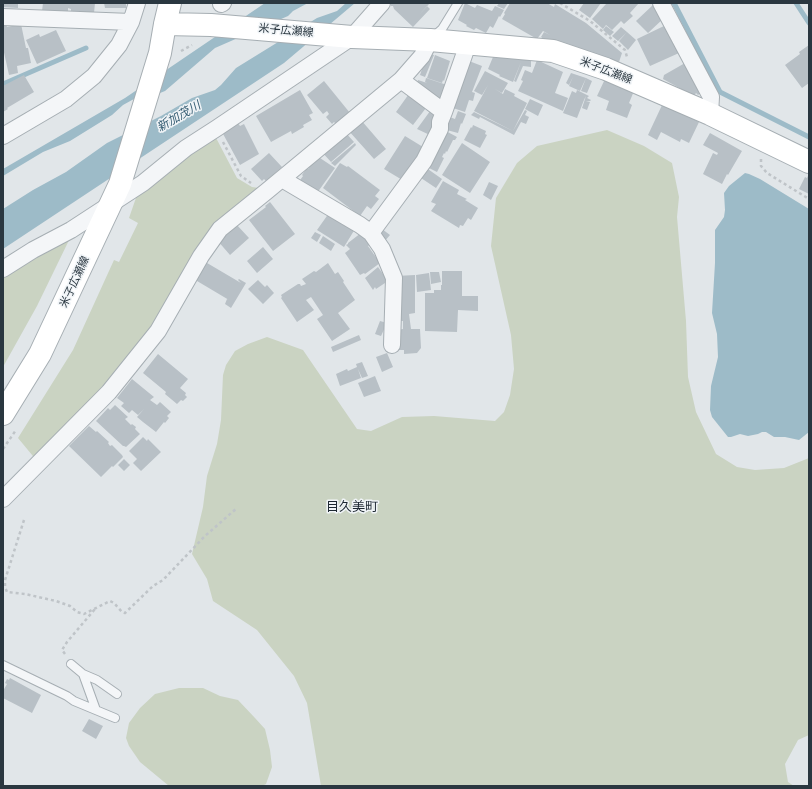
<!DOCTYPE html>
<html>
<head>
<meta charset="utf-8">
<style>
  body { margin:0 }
  #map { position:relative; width:812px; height:789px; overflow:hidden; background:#e1e6e9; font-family:"Varela Round",sans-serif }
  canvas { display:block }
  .frame { position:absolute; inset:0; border:4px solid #2a3740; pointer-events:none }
</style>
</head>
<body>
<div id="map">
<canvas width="812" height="789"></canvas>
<div class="frame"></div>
</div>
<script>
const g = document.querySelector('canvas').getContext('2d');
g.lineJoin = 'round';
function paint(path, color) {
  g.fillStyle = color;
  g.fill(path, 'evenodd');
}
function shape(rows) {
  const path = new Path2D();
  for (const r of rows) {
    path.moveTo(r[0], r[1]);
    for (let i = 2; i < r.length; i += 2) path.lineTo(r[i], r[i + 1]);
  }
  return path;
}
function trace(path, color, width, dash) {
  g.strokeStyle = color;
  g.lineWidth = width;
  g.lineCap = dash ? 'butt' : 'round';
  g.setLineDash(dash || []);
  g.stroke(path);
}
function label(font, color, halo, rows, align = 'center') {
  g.font = font + ' "Varela Round","Noto Sans JP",sans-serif';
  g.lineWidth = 3;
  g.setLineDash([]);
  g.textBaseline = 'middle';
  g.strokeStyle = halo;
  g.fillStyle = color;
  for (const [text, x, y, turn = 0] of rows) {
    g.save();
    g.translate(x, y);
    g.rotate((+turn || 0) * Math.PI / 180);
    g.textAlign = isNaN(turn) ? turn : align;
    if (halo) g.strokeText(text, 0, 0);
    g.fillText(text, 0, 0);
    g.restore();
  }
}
paint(shape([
  [607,130,644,146,672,163,679,197,677,217,686,321,688,377,696,412,716,454,737,467,755,470,784,468,809,458,809,735,798,740,785,764,788,782,794,786,321,786,307,703,294,676,257,630,213,601,207,579,192,554,203,507,207,476,217,444,221,420,223,375,226,365,235,351,248,344,267,337,303,350,357,429,371,431,402,417,434,416,495,421,504,412,510,395,514,369,511,335,491,246,496,198,517,163,537,146],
  [214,134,237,178,252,187,259,188,215,230,144,343,37,461,18,438,73,350,114,260,119,262,138,223,129,218,137,195],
  [72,234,37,306,3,367,3,272],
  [179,688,203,688,220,696,238,700,255,718,265,729,270,750,272,767,266,784,262,786,169,786,140,762,129,746,126,738,129,723,140,708,155,694]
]), '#cad3c2');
paint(shape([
  [265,3,308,3,293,11,288,16,215,48,165,91,160,93,143,94,123,105,112,115,70,141,43,152,3,176,3,169,125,98],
  [346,3,355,3,284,63,3,249,3,209,33,190,66,172,107,143,161,116,192,98,215,90,221,85,236,68,317,18,337,11],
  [745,173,749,174,760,179,809,209,809,432,799,440,785,437,774,437,766,432,762,432,758,434,748,436,740,434,731,437,728,437,712,417,710,410,711,386,718,357,717,334,712,313,715,263,715,230,724,217,725,210,724,193,729,186]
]), '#9dbbc8');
trace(shape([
  [674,3,720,92,809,137],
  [796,3,809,23],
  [3,84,86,48]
]), '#9dbbc8', 5);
paint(shape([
  [3,3,18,3,18,8,3,7],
  [43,3,95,3,94,13,71,12,71,9,68,8,68,11,42,11],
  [104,3,126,3,126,8,105,8],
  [390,3,430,3,419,15,427,6,430,9,413,27,394,9,393,6,391,6],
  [465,3,475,8,477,5,492,11,495,6,504,10,500,17,499,16,493,28,490,26,486,33,476,28,474,30,466,26,467,25,458,20],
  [499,3,508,3,504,9,497,6],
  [510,3,547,3,554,7,555,4,586,23,622,53,619,62,575,47,551,44,541,37,544,32,550,35,543,31,537,39,502,19,505,14,504,13],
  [584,3,601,3,590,18,579,10],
  [607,3,639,3,630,13,633,16,624,24,621,21,612,30,606,25,603,29,592,19],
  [654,4,664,18,648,33,636,21],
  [5,22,7,27,21,24,26,48,28,48,31,63,17,66,18,73,9,75,3,48,3,23],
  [666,25,679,53,650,66,637,39],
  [606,26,614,32,610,36,603,30],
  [621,27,627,32,618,41,612,36],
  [56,30,66,51,37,64,26,40,39,34,40,37],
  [627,32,636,40,628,50,619,41],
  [809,45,809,83,802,88,785,65,800,54,799,52],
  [430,54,434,55,425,77,420,75,423,66],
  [435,55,450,61,444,81,443,80,442,83,427,78],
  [493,57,531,60,531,67,523,66,516,82,514,81,521,62,513,82,499,76,500,75,488,69],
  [537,60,563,72,555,93,568,98,563,111,518,91,523,81,521,80,525,70,532,73],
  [469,61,482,66,472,92,475,93,473,101,469,100,465,112,453,108],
  [685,63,702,92,698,95,696,93,694,96,663,79,664,75,691,91,664,75],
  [485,71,508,83,502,93,495,89,503,94,505,89,515,94,514,96,527,103,524,109,523,108,524,109,513,131,474,111,488,85,482,95,474,91],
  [571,73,586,78,580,91,569,86,573,77,569,85,566,83],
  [24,75,34,92,7,108,8,109,3,112,3,86],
  [426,78,450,86,443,103,416,87,418,80,427,83,425,82],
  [586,78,592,81,587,93,581,91],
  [605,79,634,91,629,103,632,105,627,118,606,110,609,101,597,96],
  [324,81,350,113,336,124,334,122,332,124,326,117,329,114,327,111,323,114,307,95],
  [300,90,313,113,309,115,312,120,303,125,304,127,292,134,291,131,271,142,256,116],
  [577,90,589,96,587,98,591,100,590,101,586,101,590,102,587,110,582,108,586,96,584,100,582,99,584,100,577,118,563,113,572,91,576,93],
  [411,91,429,104,413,125,396,112],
  [530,99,543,105,538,116,525,109],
  [663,103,699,122,689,143,681,139,680,142,661,132,657,140,648,135],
  [433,107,440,113,432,136,417,129],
  [525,110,527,111,525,115,529,117,526,124,521,122,514,135,480,117,479,119,471,115,474,112,513,131],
  [458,111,466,114,462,124,461,123,458,133,443,129,447,116,455,119],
  [361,120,386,149,374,159,348,130],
  [238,123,240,126,244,124,259,154,240,165,222,132],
  [473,125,486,131,485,134,487,135,480,148,464,140,471,127,472,128],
  [444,130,457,137,455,140,453,140,447,152,446,151,445,154,444,153,442,157,444,158,437,172,425,166],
  [345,132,354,142,331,162,321,151],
  [710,133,742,151,728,175,727,174,722,184,703,174,713,153,717,155,718,153,703,145],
  [405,136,423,147,404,181,384,169],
  [355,143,356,145,335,166,331,163],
  [462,143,490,162,470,193,442,175],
  [269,153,282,167,266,181,264,179,262,181,251,169],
  [317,156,335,168,317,193,298,183,303,176,302,175,307,168,308,169],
  [340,163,347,167,348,166,380,190,375,196,379,199,371,209,367,206,360,216,323,188],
  [425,167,442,179,436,188,418,176],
  [809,174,809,194,799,189,805,177,807,178],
  [443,181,459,190,457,194,467,199,465,200,478,208,471,220,468,218,463,226,460,225,459,228,431,211,436,204,431,202],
  [489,182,498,186,491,200,483,195],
  [270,202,295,234,273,251,249,220,266,207,265,206],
  [329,213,355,229,344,247,317,230],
  [236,224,249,238,230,255,217,240],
  [382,229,390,235,384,242,377,236],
  [315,232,321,235,317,242,311,238],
  [361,233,364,238,366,237,371,244,368,246,380,263,365,274,364,273,360,275,345,253,350,249,346,245,348,244,348,243],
  [323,236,335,244,331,251,319,243],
  [263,247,273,259,257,273,247,261],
  [202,260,241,283,238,280,239,279,246,283,231,308,225,304,227,299,229,300,192,278],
  [328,263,335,274,338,272,344,281,343,282,355,300,338,313,350,329,332,341,317,319,323,315,311,297,306,300,314,310,297,322,281,298,282,297,281,295,298,284,300,284,301,286,306,284,302,279,314,271,316,272],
  [378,267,388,281,376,289,375,287,373,290,365,278],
  [442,271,462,271,462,296,478,296,478,311,458,310,457,332,425,331,425,293,434,293,434,290,441,290,441,285,442,285],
  [430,272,439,272,441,282,431,284],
  [429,273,431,290,417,292,416,275],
  [415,275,415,313,409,314,411,329,420,329,421,348,417,353,404,354,404,350,398,350,397,330,403,329,403,321,397,321,396,276],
  [258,280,265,287,267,285,274,293,263,304,248,289],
  [380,321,387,323,381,336,375,334],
  [359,335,361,340,333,352,331,347],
  [387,353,393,367,382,372,376,357],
  [158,354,188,379,180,388,186,393,185,395,187,397,183,401,181,400,177,404,165,394,166,392,143,373],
  [362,362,368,376,362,378,358,369,361,378,340,386,336,374,347,369,348,371,357,367,356,364],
  [375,376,381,391,364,397,358,383],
  [132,379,154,397,150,400,157,405,160,402,171,412,167,416,169,418,165,423,164,422,156,432,143,422,147,418,143,422,137,417,144,409,138,415,132,410,129,413,121,406,124,403,117,398],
  [115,405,128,417,125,419,131,425,132,424,136,427,135,429,140,434,126,447,124,446,123,446,96,421,108,408,110,410],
  [89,426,96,432,97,431,109,442,108,443,110,446,112,445,122,455,123,457,113,467,112,466,101,477,69,446],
  [143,437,147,441,148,439,161,452,141,471,133,463,137,459,129,451],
  [124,459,130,465,124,471,118,465],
  [10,678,41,695,32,713,3,698,3,691,7,684,5,683,7,679,9,680],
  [89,719,103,726,96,739,82,731]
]), '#b8c0c6');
const service = shape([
  [433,37,442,29,458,3],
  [71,664,83,674,97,680,117,694],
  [3,665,67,696,74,701,115,718],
  [83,674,96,710]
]);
const minor = shape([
  [661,3,711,97,710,114],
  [221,4,223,3],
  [3,17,131,22],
  [401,80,444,112,468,44],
  [3,136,66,99,94,76,119,45,131,22,137,3],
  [282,179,360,225,371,233,382,249,394,278,392,345],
  [371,233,424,161,440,129,440,122,444,112],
  [3,269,33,250,71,230,143,183,186,148,217,128,352,37,382,3],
  [3,499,109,392,158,331,201,256,220,229,267,191,401,80,422,56,430,40]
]);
const secondary = shape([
  [165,24,211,25,352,37,430,40,553,51,606,69,710,114,809,162],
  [3,414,40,354,120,184,160,53,165,24,170,3]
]);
trace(service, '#a6aeb3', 10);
trace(minor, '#a6aeb3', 18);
trace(secondary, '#a6aeb3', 24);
trace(shape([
  [560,3,590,21,625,50,627,57],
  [181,51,192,45],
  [223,142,241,176,251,183],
  [761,159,761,166,767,173,809,199],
  [3,449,16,430],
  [24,520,5,580,5,587,7,592,25,594,56,601,70,606,77,612,84,614,110,601,114,603,122,612,125,613,153,586,163,580,205,536,237,508],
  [65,654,62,650,67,642,95,609]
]), '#bfc4c8', 2.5, [3, 3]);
trace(service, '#f4f6f8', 8);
trace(minor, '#f4f6f8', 16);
trace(secondary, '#fff', 22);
label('11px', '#2a3740', '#f0f4f7', [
  ["米子広瀬線",286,31,5],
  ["米子広瀬線",606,71,21],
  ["米子広瀬線",75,282,-65]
]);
label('italic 12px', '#355d73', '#f0f4f7', [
  ["新加茂川",179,117,-30]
]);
label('13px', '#1c2731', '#f0f4f7', [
  ["目久美町",352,508]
]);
</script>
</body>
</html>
